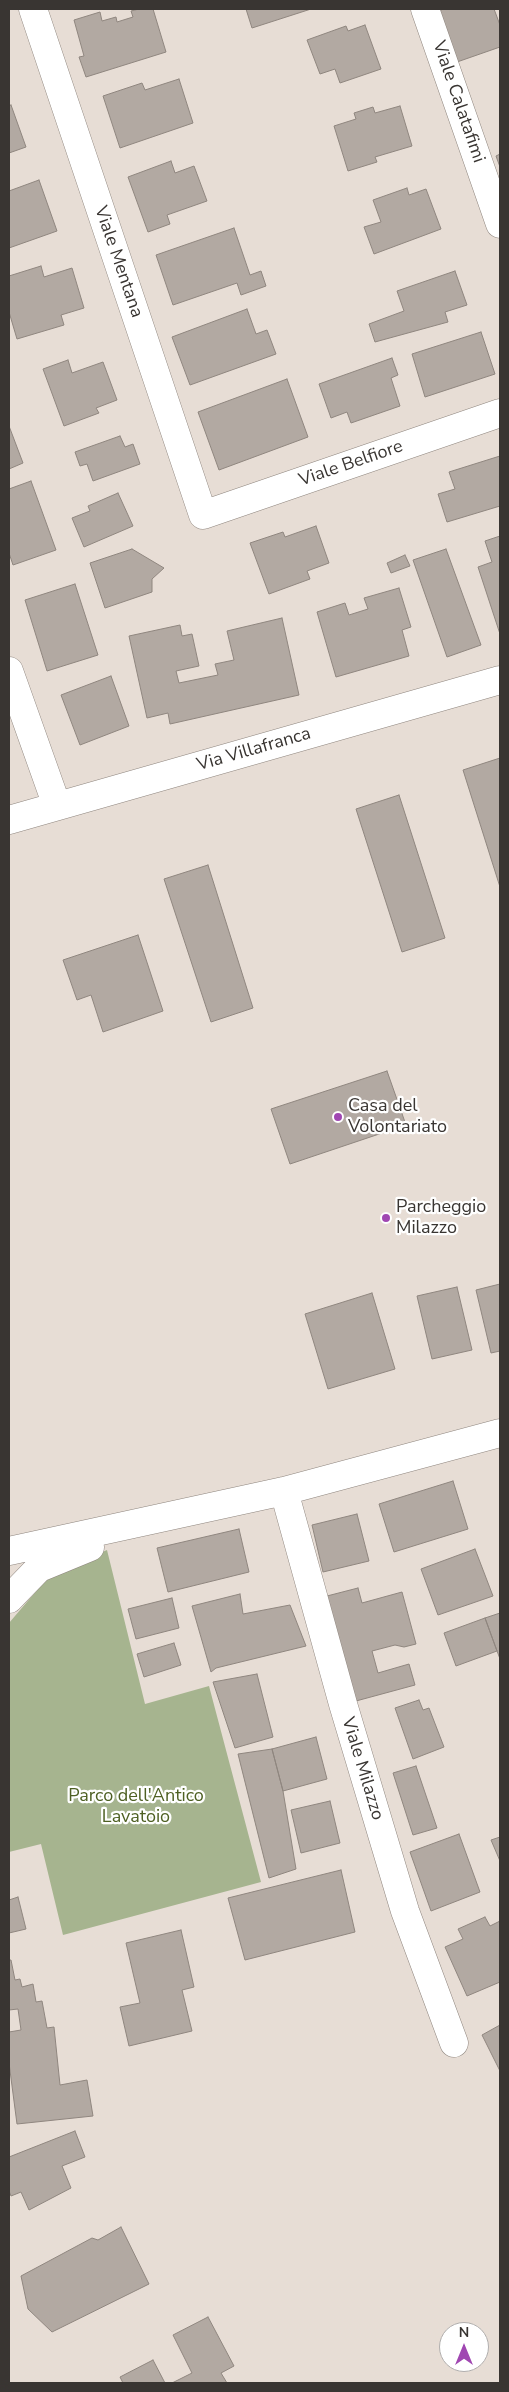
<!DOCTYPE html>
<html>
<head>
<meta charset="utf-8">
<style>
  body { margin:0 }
  #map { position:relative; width:509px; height:2392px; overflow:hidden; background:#e7ddd5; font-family:"Nunito Sans",sans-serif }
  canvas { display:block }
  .frame { position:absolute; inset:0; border:10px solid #393532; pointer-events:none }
  .north { position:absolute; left:439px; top:2322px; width:50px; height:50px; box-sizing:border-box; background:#fff; border:1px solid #b0aead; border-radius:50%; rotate:0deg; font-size:14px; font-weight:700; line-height:20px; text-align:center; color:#393532 }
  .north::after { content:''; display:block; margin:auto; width:18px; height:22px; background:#a047b2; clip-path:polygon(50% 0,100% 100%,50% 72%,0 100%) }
</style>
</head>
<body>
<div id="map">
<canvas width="509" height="2392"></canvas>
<div class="frame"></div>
<div class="north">N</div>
</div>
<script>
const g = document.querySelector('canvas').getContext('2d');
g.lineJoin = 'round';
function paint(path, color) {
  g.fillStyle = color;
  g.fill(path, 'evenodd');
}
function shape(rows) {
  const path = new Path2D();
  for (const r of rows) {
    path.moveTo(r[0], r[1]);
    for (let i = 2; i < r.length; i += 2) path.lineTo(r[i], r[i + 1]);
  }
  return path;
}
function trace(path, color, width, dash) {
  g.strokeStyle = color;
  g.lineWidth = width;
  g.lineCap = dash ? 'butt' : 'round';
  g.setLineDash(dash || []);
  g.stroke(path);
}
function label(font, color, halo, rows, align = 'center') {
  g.font = font + ' "Nunito Sans",sans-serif';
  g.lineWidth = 4.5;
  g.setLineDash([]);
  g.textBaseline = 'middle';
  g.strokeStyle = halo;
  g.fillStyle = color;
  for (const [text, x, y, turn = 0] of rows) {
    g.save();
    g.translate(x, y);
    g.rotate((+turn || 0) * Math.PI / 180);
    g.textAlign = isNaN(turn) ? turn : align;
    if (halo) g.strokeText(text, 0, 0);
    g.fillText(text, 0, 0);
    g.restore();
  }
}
paint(shape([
  [107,1550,145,1704,209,1686,261,1882,63,1935,41,1844,9,1852,9,1623,44,1582,59,1570]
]), '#a6b48f');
const building = shape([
  [139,9,153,9,166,52,86,77,79,57,84,56,74,20,100,12,102,21,116,17,117,22,133,17,131,11,139,9],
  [246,9,311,9,252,28,246,9],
  [444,9,494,9,500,25,500,47,457,62,438,11,444,9],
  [365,25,381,69,340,83,335,69,320,74,307,40,346,26,348,31,365,25],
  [179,79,193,123,120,148,103,96,142,83,145,90,179,79],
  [11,105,26,147,9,153,9,106,11,105],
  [400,106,412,146,375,157,377,162,348,171,334,126,356,119,354,113,373,107,375,113,400,106],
  [500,154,500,167,496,156,500,154],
  [171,161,175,173,194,166,207,201,167,215,170,224,148,232,128,177,171,161],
  [39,180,57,231,9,248,9,191,39,180],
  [407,188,409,195,426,189,441,229,374,254,364,227,381,222,373,200,407,188],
  [234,228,250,275,261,271,266,286,241,295,237,283,173,305,156,255,234,228],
  [41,266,44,277,72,268,84,308,61,315,64,325,17,339,9,312,9,276,41,266],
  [455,271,467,305,445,312,448,322,375,342,369,324,404,311,397,291,455,271],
  [247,309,256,334,267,330,276,354,190,385,172,337,247,309],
  [481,332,495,374,425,397,412,354,481,332],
  [392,358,398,375,391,378,400,406,351,423,347,412,331,418,319,384,392,358],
  [68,360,72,373,103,362,117,400,96,408,99,413,64,426,43,369,68,360],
  [287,379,308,437,219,470,198,412,287,379],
  [9,426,23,463,9,469,9,426],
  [120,436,125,447,133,444,140,464,93,481,87,464,80,466,75,452,120,436],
  [500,456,500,506,447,522,438,494,455,489,449,472,500,456],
  [31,481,56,550,13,565,9,553,9,489,31,481],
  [118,493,133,526,84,547,72,518,90,511,88,506,118,493],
  [316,526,329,563,307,571,310,579,269,594,250,543,283,532,285,537,316,526],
  [500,536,500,634,478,567,492,562,485,541,500,536],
  [132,549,164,568,152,579,152,592,105,608,90,563,132,549],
  [446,549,481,645,447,657,413,560,446,549],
  [405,555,410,566,391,573,387,563,405,555],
  [75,584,98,655,47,671,25,600,75,584],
  [399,588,411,627,402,630,409,656,336,677,317,612,345,603,349,615,368,609,364,598,399,588],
  [282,618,299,695,170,724,168,713,147,718,129,636,180,625,182,636,192,634,199,666,176,671,179,683,218,675,215,664,234,660,227,631,282,618],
  [111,676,129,726,80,745,61,695,111,676],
  [500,758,500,887,463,770,500,758],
  [399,795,445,938,402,952,356,809,399,795],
  [208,865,253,1008,211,1022,164,879,208,865],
  [138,935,163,1011,103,1032,91,995,77,1000,63,960,138,935],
  [387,1071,406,1125,290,1164,271,1109,387,1071],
  [500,1284,500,1351,491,1353,476,1290,500,1284],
  [457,1287,472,1350,432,1359,417,1296,457,1287],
  [372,1293,395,1369,328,1389,305,1314,372,1293],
  [453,1481,468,1529,394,1552,379,1504,453,1481],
  [357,1514,369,1561,323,1572,312,1525,357,1514],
  [239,1529,249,1572,168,1592,157,1548,239,1529],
  [475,1549,493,1596,438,1615,421,1569,475,1549],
  [358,1588,362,1603,402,1592,416,1644,404,1647,395,1645,372,1651,378,1673,409,1664,415,1685,356,1701,327,1596,358,1588],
  [240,1594,243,1614,290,1605,306,1646,216,1668,211,1672,192,1606,240,1594],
  [172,1598,179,1628,136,1639,128,1609,172,1598],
  [500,1613,500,1659,485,1618,500,1613],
  [485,1618,497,1651,456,1666,444,1633,485,1618],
  [174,1643,181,1665,144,1677,137,1654,174,1643],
  [257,1674,273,1737,235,1748,213,1682,257,1674],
  [419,1700,423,1710,429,1708,444,1747,413,1759,395,1708,419,1700],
  [316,1737,327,1779,283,1791,272,1749,316,1737],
  [272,1749,283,1791,296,1869,269,1878,238,1754,272,1749],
  [416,1766,437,1828,413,1835,393,1773,416,1766],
  [330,1801,340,1843,301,1853,291,1810,330,1801],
  [459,1834,480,1892,431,1911,410,1852,459,1834],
  [500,1837,500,1861,491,1840,500,1837],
  [341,1870,355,1932,245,1960,228,1898,341,1870],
  [18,1897,26,1929,9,1933,9,1900,18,1897],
  [485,1917,490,1926,500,1921,500,1982,467,1996,445,1947,463,1939,458,1929,485,1917],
  [181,1930,194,1987,182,1990,192,2031,129,2046,120,2007,140,2003,126,1943,181,1930],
  [9,1960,11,1960,15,1980,20,1979,22,1987,33,1984,36,2002,42,2001,47,2028,54,2027,60,2085,87,2080,93,2116,17,2124,9,2063,9,2032,21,2030,18,2009,9,2010,9,1960],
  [500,2025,500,2071,482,2035,500,2025],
  [75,2131,85,2157,62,2166,71,2188,29,2210,21,2192,11,2196,9,2191,9,2157,75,2131],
  [121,2227,149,2284,52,2332,28,2309,21,2276,92,2238,98,2240,121,2227],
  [208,2317,234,2366,221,2373,227,2383,172,2383,192,2373,173,2335,208,2317],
  [153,2360,165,2383,123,2383,120,2377,153,2360]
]);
paint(building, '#b2a9a2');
trace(building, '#8f867f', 1);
const minor = shape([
  [33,9,203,515,500,413],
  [425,9,500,224],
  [9,671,57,806],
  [9,820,500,680],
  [284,1491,343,1704,405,1911,454,2043],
  [9,1551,284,1491,500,1433],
  [9,1599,39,1568,90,1547]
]);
trace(minor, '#8f867f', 29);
trace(minor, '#fff', 28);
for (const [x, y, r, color] of [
  [338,1117,5,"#a047b2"],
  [386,1218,5,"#a047b2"]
]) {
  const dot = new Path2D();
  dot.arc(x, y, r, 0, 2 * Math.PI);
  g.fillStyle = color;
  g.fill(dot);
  trace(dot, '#fff', 2);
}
label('18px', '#393532', '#fff', [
  ["Viale Calatafimi",458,102,71],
  ["Viale Mentana",118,262,71],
  ["Viale Belfiore",351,464,-19],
  ["Via Villafranca",254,750,-16],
  ["Viale Milazzo",362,1769,73]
]);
label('18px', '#393532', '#fff', [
  ["Casa del",348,1107],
  ["Volontariato",348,1128],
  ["Parcheggio",396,1208],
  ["Milazzo",396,1229]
], 'left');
label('18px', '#4e6023', '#fff', [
  ["Parco dell'Antico",136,1797],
  ["Lavatoio",136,1818]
]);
</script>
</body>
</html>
